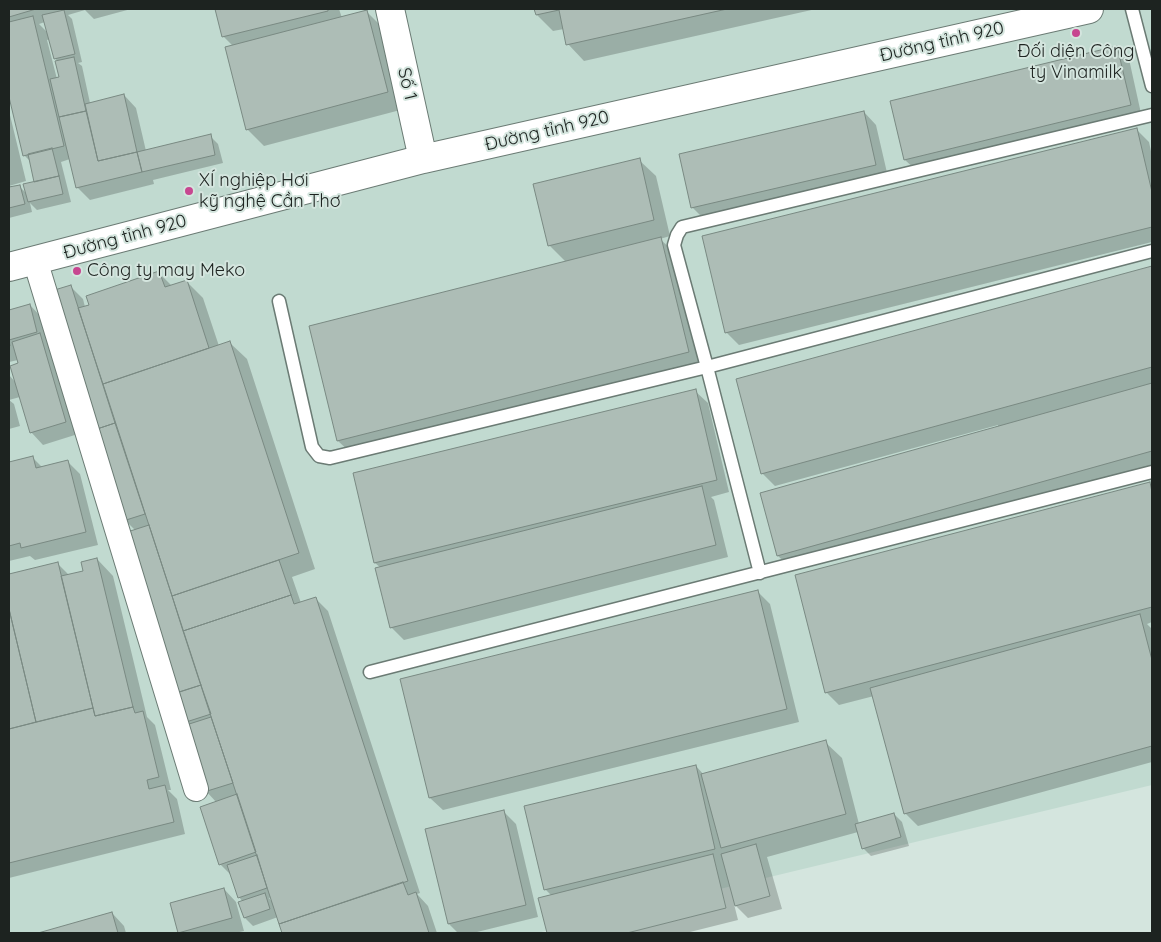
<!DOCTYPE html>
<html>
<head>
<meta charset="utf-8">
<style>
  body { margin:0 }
  #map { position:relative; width:1161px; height:942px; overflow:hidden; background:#d4e5de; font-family:Quicksand,sans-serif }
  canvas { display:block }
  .frame { position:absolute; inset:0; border:10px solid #1d2320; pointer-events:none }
</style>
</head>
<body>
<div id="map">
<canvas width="1161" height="942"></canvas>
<div class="frame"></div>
</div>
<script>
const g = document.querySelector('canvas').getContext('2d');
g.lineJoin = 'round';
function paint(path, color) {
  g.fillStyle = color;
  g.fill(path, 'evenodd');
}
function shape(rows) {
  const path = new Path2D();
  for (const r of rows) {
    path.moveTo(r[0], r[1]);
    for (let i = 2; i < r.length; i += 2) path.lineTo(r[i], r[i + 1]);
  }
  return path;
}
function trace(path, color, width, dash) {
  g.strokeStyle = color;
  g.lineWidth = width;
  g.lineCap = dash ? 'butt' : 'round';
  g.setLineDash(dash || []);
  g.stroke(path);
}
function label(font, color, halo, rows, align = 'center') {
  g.font = font + ' Quicksand,sans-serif';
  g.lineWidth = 4;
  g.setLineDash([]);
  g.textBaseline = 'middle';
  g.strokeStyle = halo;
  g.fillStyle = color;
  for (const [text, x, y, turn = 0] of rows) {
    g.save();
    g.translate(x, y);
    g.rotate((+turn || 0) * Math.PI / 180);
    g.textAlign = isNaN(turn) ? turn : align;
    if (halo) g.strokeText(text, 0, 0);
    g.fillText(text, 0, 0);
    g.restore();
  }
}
paint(shape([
  [9,9,1152,9,1152,785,537,933,9,933]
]), '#c1dad0');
paint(shape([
  [9,9,131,9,94,19,85,10,68,15,72,19,82,62,78,63,82,66,90,103,124,95,136,108,146,151,210,136,218,144,223,163,153,180,154,184,90,200,77,187,70,159,61,162,71,202,37,210,30,203,32,212,9,218,9,189,19,186,27,194,36,182,31,162,24,155,9,91],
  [45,22,48,33,39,24],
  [50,39,55,58,58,62,61,78,57,79,47,40],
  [217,9,339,9,342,18,366,11,383,28,404,109,264,146,247,129,233,46,223,36],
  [536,9,816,9,584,61,568,44,564,29,553,31,537,15],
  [1116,47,1129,59,1142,118,918,172,905,160],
  [9,111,26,181,9,186],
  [864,112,876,125,888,177,705,220,692,207],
  [1136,129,1149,142,1152,156,1152,242,739,345,726,332],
  [639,160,656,176,670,236,660,239,673,251,701,365,351,453,338,441,566,262,549,245],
  [1152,267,1152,467,791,568,778,556,762,494,998,427,998,425,775,486,762,473,738,380],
  [159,273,172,286,186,281,203,298,219,346,230,343,247,359,315,569,292,577,301,603,315,598,328,611,420,893,417,894,428,906,437,933,284,933,278,917,253,926,245,918,243,902,239,897,232,876,220,864,217,803,206,791,135,530,125,520,70,286,83,299,85,307],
  [272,897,274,904,269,898],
  [30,305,42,318,78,434,43,445,31,432,20,397,9,400,14,404,20,426,9,429,9,375,16,383,20,364,18,360,9,362,9,311],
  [695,391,708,403,729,492,711,497,714,500,728,557,404,640,391,627,381,568,375,563,354,474],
  [32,457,43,468,68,462,80,474,98,545,35,560,30,556,9,561,9,463],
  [1149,483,1152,486,1152,622,1147,624,1152,629,1152,762,918,826,905,813,874,696,839,705,827,693,797,576],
  [97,559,113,576,147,717,155,725,171,790,168,790,177,799,185,834,9,878,9,575,57,563,69,575,84,572],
  [757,591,770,604,799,722,443,810,430,798,402,680],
  [825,742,842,758,859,824,894,814,902,822,909,846,871,856,863,848,858,832,767,857,782,909,748,918,734,904,738,920,686,933,548,933,540,899,552,896,545,889,696,766,704,775],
  [503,811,516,824,538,917,473,933,458,933,449,924],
  [224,889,236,902,244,931,235,933,180,933,172,904],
  [112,913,124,926,126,933,42,933]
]), '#0003');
const building = shape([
  [9,9,36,9,9,17,9,9],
  [215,9,328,9,328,11,222,37,215,9],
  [534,9,727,9,566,45,559,10,536,15,534,9],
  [64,10,75,54,54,59,42,15,64,10],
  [367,10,388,92,246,130,225,47,367,10],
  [33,16,64,146,23,156,9,97,9,22,33,16],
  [1117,46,1131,105,904,160,890,101,1117,46],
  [74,57,86,111,59,117,50,79,59,77,55,61,74,57],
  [124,94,137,152,98,161,85,104,124,94],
  [86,111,98,161,137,152,142,172,76,188,59,117,86,111],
  [864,111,876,165,691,208,679,154,864,111],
  [1137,128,1152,192,1152,227,725,333,702,236,1137,128],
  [211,134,215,155,142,172,137,152,211,134],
  [52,148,59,176,34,182,28,154,52,148],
  [640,158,654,220,548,246,533,184,640,158],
  [59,176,63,194,28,202,23,184,59,176],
  [20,185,25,204,9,208,9,187,20,185],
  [661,237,689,352,337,441,309,326,661,237],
  [1152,266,1152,367,761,474,736,379,1152,266],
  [159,271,165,287,187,280,209,348,103,384,78,308,89,305,86,296,159,271],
  [71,285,115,423,94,430,48,292,71,285],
  [30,304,37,332,9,340,10,346,9,347,9,310,30,304],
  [40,333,66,422,30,433,10,366,18,363,12,342,40,333],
  [230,341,299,553,172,596,103,384,230,341],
  [1152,383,1152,451,777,556,760,493,1152,383],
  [696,389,717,480,374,563,353,473,696,389],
  [115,423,145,514,123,521,94,430,115,423],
  [33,456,36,468,68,460,86,532,21,548,20,543,9,546,9,462,33,456],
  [1150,482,1152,492,1152,607,825,693,795,575,1150,482],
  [702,486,716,545,390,628,375,568,702,486],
  [149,525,201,685,173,694,121,534,149,525],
  [97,558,133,707,95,716,61,576,83,571,81,562,97,558],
  [279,560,291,595,183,631,172,596,279,560],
  [58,562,93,708,36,722,9,609,9,574,58,562],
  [758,590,787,709,429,798,400,679,758,590],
  [291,595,294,604,316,597,408,881,279,924,183,631,291,595],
  [9,609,36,722,9,729,9,609],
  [1140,614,1152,660,1152,746,904,814,870,688,1140,614],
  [201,685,211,714,183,723,173,694,201,685],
  [133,707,135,713,143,711,159,777,147,780,149,789,165,785,174,822,9,863,9,729,93,708,95,716,133,707],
  [211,717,233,783,204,792,183,726,211,717],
  [826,740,846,814,721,848,701,774,826,740],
  [696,765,715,849,544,890,524,806,696,765],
  [237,794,256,852,219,865,200,807,237,794],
  [504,810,526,905,448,924,425,829,504,810],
  [894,813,901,837,862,849,855,824,894,813],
  [756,844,770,896,735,906,721,854,756,844],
  [713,854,726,908,627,933,547,933,538,898,713,854],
  [257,855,267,888,238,898,227,865,257,855],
  [403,882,408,895,416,892,429,933,282,933,279,924,403,882],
  [224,888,232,918,178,933,170,903,224,888],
  [265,893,270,909,244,918,238,902,265,893],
  [112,912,118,933,38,933,112,912]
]);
paint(building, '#adbdb6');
trace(building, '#7a8a83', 1);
const lane = shape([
  [1132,9,1152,86],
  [279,301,312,447,319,456,330,458,707,367,674,245,677,235,682,227,1152,115],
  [760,573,707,367,1152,251],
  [370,672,1152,472]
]);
const street = shape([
  [35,260,196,789]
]);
const secondary = shape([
  [390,9,423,159],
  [9,267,423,159,1089,9]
]);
trace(lane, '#6b7b74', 15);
trace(street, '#6b7b74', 26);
trace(secondary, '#6b7b74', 30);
trace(lane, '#fff', 12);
trace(street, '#fff', 24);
trace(secondary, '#fff', 28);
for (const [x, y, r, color] of [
  [1076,33,5,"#c74690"],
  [189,191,5,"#c74690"],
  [77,271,5,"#c74690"]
]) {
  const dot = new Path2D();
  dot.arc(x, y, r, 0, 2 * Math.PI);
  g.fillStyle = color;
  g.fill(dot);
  trace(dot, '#d4e5de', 2);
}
label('18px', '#1d2320', '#d4e5de', [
  ["Đường tỉnh 920",942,42,-13],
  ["Số 1",407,84,77],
  ["Đường tỉnh 920",547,131,-13],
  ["Đường tỉnh 920",125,237,-15]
]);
label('18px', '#1d2320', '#d4e5de', [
  ["Đối diện Công",1076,52,"center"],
  ["ty Vinamilk",1076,73,"center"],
  ["XÍ nghiệp Hơi",199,181],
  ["kỹ nghệ Cần Thơ",199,202],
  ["Công ty may Meko",87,271]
], 'left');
</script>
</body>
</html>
